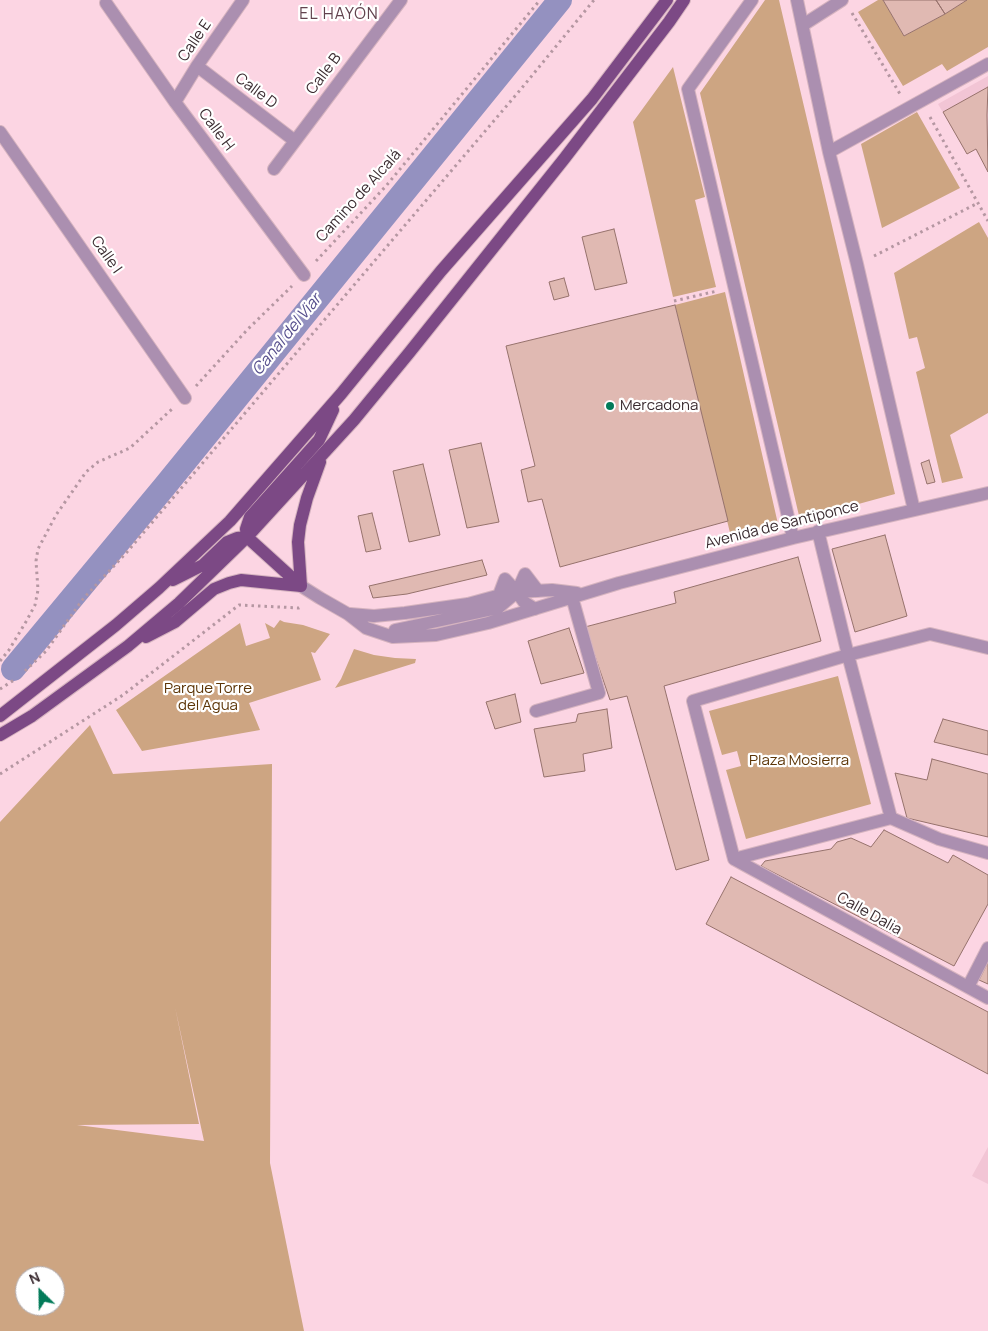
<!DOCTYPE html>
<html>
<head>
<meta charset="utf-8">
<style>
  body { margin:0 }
  #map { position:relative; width:988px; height:1331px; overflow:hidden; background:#fcd5e3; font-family:Manrope,sans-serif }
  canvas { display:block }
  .north { position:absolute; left:15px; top:1266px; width:50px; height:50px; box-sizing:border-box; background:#fff; border:1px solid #b0aaac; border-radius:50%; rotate:337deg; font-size:14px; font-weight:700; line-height:20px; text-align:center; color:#3a2b30 }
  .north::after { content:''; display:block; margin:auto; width:18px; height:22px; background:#027b59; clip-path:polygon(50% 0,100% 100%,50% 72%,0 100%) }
</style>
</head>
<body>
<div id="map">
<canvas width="988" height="1331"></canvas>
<div class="north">N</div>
</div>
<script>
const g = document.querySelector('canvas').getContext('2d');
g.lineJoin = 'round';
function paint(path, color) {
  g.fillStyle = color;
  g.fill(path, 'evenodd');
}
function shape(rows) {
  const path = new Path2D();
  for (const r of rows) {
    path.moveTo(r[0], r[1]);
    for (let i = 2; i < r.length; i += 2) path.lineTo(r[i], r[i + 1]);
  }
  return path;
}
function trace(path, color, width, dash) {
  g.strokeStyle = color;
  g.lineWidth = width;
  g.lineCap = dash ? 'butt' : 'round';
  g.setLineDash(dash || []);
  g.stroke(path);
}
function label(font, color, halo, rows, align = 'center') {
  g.font = font + ' Manrope,sans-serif';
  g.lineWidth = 4.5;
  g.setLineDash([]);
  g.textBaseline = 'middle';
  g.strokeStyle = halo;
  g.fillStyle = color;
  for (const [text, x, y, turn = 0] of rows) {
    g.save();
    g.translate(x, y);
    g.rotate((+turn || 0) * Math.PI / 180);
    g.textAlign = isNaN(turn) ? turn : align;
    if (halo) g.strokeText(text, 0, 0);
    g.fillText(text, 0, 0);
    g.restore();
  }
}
paint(shape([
  [988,76,988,172,976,149,967,154,938,104],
  [988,1147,988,1184,972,1176]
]), '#f2c5d5');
paint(shape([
  [765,0,779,0,895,494,800,520,700,93],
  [878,0,883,0,904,36,945,14,967,0,988,0,988,47,947,71,942,64,903,86,858,12],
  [673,67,705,197,695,200,716,287,673,297,633,122],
  [917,112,960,188,882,228,861,144],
  [979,222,988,238,988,413,950,435,963,478,942,483,916,372,925,368,917,337,909,339,894,273],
  [725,292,778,524,731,537,675,305],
  [280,620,284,622,303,625,330,634,315,653,311,652,321,680,249,703,260,730,142,751,116,710,240,623,246,646,270,638,265,623,274,628],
  [354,649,374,655,395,658,416,659,415,663,335,688,341,679],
  [838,676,871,804,746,839,726,770,741,766,737,751,722,755,709,711],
  [90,725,113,774,272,764,270,1163,304,1331,0,1331,0,822],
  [175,1007,204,1141,77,1125,199,1124],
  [25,1276,55,1276,55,1306,25,1306]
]), '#cda582');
trace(shape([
  [13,669,165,486,560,0]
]), '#9491c0', 24);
const building = shape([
  [883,0,936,0,945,14,904,36,883,0],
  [936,0,967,0,945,14,936,0],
  [988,87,987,115,988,172,976,149,967,154,943,112,988,87],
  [614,229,627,283,595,290,582,237,614,229],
  [564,278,569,296,554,300,549,282,564,278],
  [675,305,728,521,560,567,542,499,528,502,521,470,535,466,506,346,675,305],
  [481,443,499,522,467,528,449,450,481,443],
  [929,460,935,482,927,484,921,463,929,460],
  [423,464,440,535,409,542,393,471,423,464],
  [372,513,381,549,366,552,358,516,372,513],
  [885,535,907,616,855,632,832,549,885,535],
  [798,557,821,641,664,686,709,860,676,870,627,696,610,700,585,627,676,603,674,592,798,557],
  [482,560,487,575,407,594,373,598,369,586,482,560],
  [569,628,584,673,541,684,528,641,569,628],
  [515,694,521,722,495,729,486,702,515,694],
  [607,709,612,748,583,754,585,771,544,777,534,729,576,722,578,714,607,709],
  [943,719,988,731,988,755,934,742,943,719],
  [932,759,988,774,988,837,907,818,895,773,927,780,932,759],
  [884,830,948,863,953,855,988,875,988,904,954,966,761,866,765,861,831,849,837,842,851,838,871,847,884,830],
  [731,877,988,1012,988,1074,706,924,731,877],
  [988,962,988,984,979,980,988,962]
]);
paint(building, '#e0b9b2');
trace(building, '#96726c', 1);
const minor = shape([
  [752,0,688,89,793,538],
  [797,0,829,152,857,264,914,510],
  [106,3,175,102,304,275],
  [803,25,842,0],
  [197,66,295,141],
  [175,102,197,66,243,0],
  [0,132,185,398],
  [829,152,988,64],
  [274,169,401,0],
  [818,531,848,655,891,818,734,859,693,701,848,655,930,634,988,648],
  [301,586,320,598,348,614,366,628,393,637,436,635,488,623,619,583,793,538,988,493],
  [499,595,505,579,517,592,524,602,535,609],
  [350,614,374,616,405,613,468,604,508,593,517,592,552,590,577,593],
  [395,630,498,608,517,592,525,574,538,591],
  [536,711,599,693,572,597],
  [891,818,939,839,988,853],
  [734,859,988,998],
  [968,987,988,948]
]);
const major = shape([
  [173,580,203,565,227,542,237,538,247,537],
  [301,586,247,537,246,529,250,517,319,440,333,410],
  [301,586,298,542,300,525,307,498,320,462],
  [146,637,175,622,214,589,229,583,241,580,301,586],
  [0,716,116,625,159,588,230,521,341,394,441,271,592,99,667,0],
  [0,735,32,716,128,646,179,603,247,537,354,420,409,353,564,159,669,22,684,0]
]);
trace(minor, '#d5b3bf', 14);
trace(major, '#d5b3bf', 14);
trace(shape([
  [852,13,900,94],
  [930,117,988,221],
  [874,256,978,203],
  [316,261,386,186,540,0],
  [674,301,717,291],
  [196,386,247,330,292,286],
  [0,661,9,650,27,620,35,605,38,590,36,561,38,549,56,515,86,472,98,462,130,448,172,409],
  [25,671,46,651,83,599,127,552,274,379,521,89,594,0],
  [0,689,14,680],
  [0,774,123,695,239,605,299,608,301,607]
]), '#b597a2', 3, [2.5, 4]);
trace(minor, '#ab8fb0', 12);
trace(major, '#7c4985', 12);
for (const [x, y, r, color] of [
  [610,406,5,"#027b59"]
]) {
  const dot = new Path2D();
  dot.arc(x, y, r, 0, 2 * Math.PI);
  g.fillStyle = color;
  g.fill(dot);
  trace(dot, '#fff', 2);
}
label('15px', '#3a2b30', '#fff', [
  ["Calle E",195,41,-56],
  ["Calle B",324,74,-53],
  ["Calle D",256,91,37],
  ["Calle H",216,130,53],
  ["Camino de Alcalá",359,196,-48],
  ["Calle I",106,255,55],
  ["Avenida de Santiponce",782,525,-14],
  ["Calle Dalia",869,914,29]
]);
label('15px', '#3a2b30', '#fff', [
  ["Mercadona",620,406]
], 'left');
label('15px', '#5c3507', '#fff', [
  ["Parque Torre",208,689],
  ["del Agua",208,706],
  ["Plaza Mosierra",799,761]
]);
g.letterSpacing = '1px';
label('16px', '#62424e', '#fff', [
  ["EL HAYÓN",339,15]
]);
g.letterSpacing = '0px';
label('italic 16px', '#554e8c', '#fff', [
  ["Canal del Viar",287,335,-51]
]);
</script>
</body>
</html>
